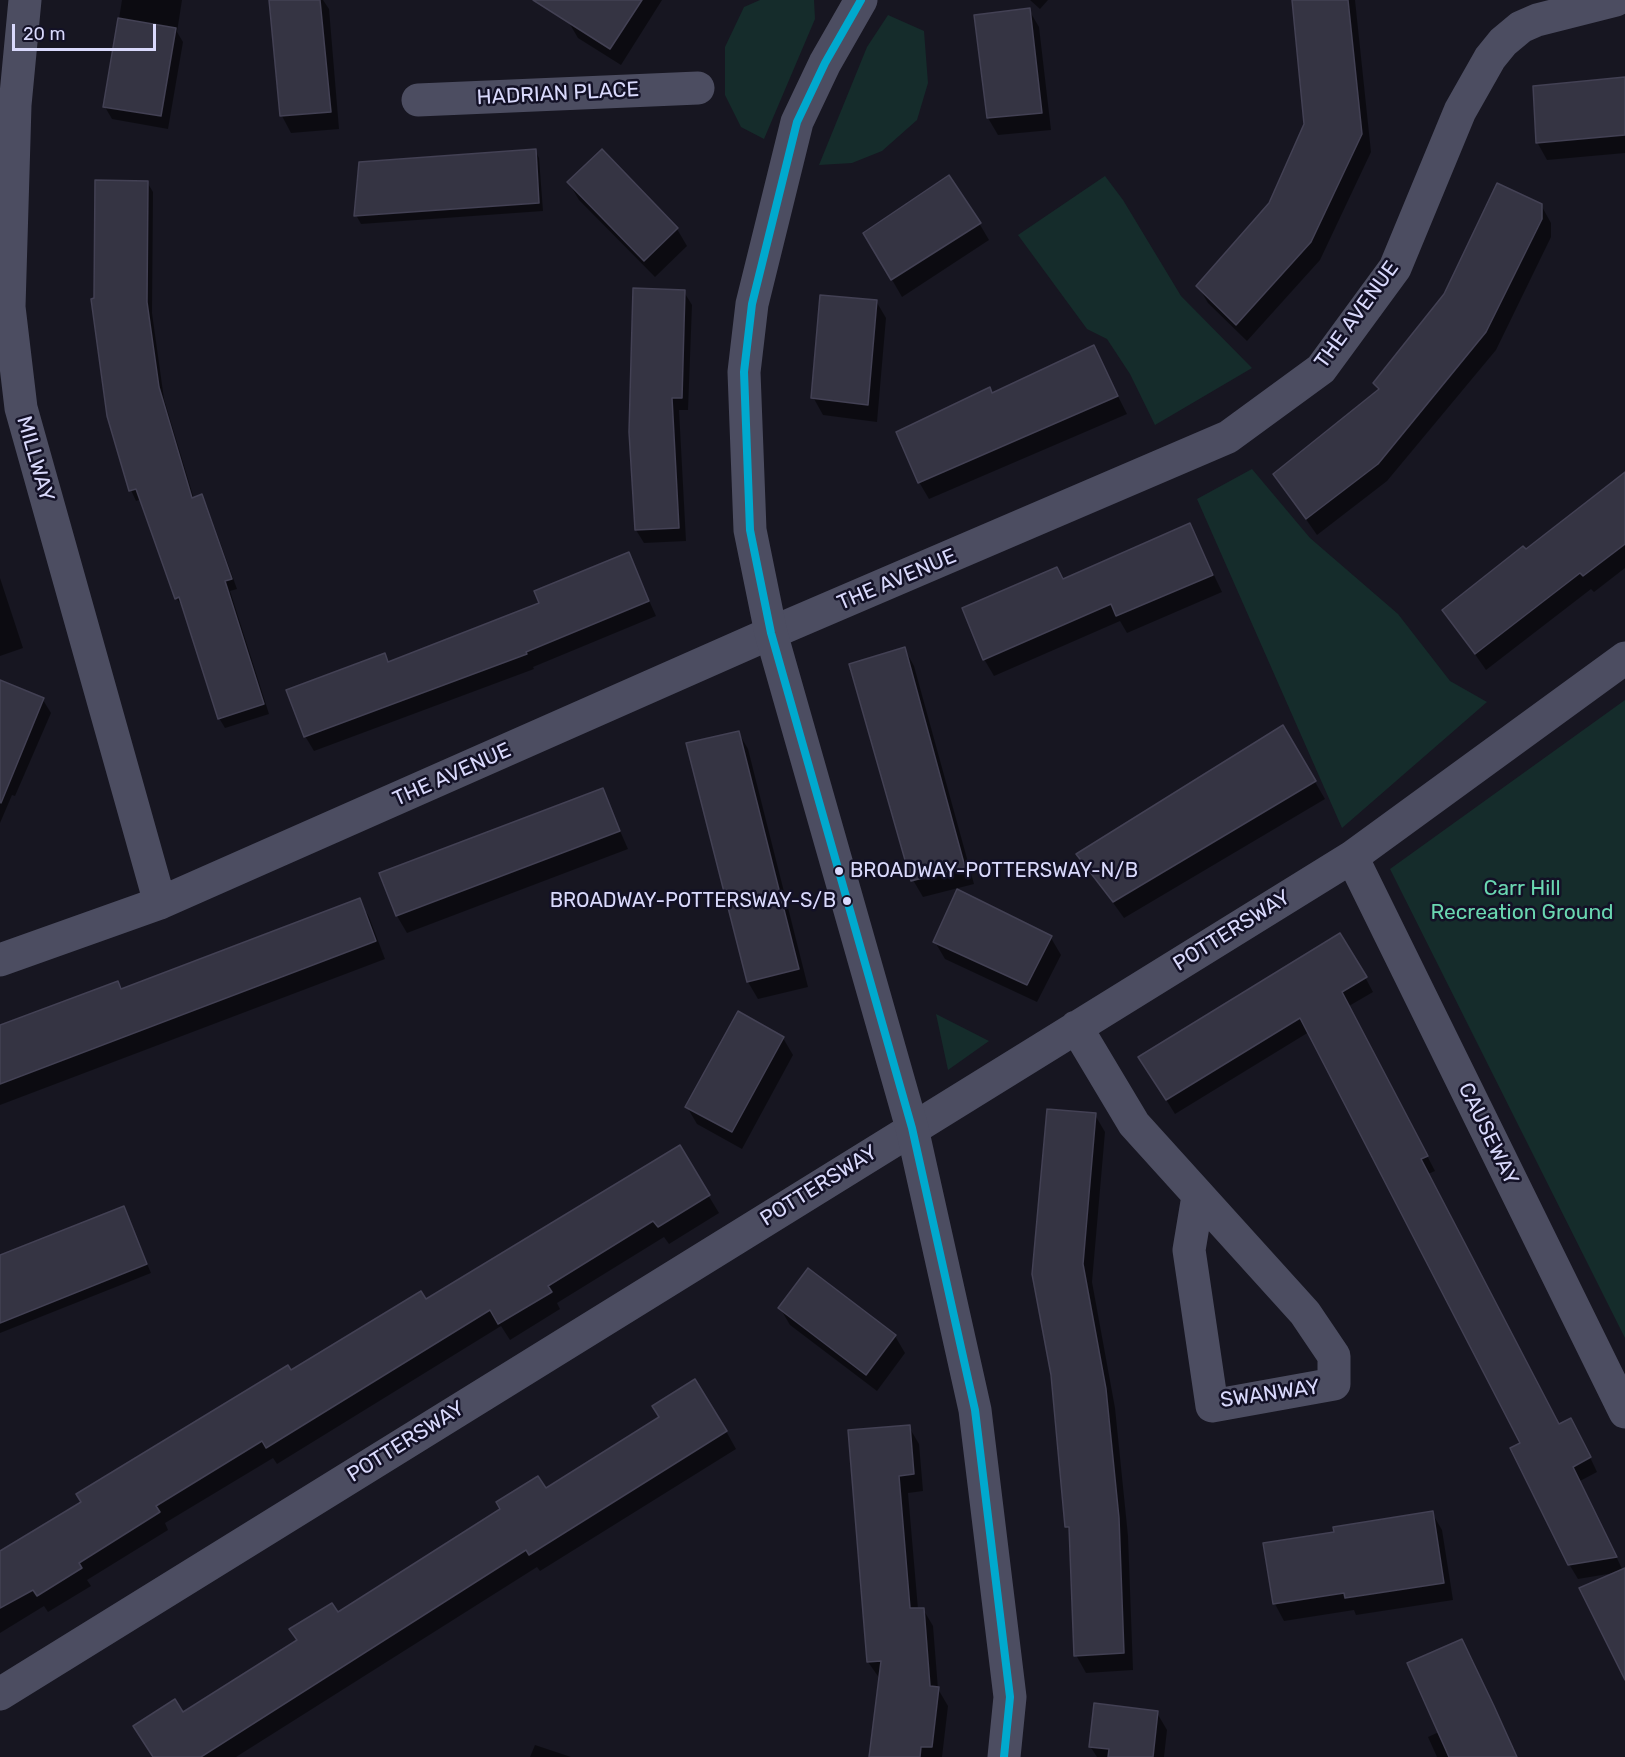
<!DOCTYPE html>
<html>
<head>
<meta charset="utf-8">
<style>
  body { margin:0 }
  #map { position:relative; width:1625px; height:1757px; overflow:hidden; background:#171621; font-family:Rubik,sans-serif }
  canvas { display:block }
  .scale { position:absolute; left:12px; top:24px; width:144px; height:27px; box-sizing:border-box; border:3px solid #d9d9fc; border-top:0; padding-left:8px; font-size:18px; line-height:21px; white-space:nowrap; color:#d9d9fc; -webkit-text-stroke:4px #131126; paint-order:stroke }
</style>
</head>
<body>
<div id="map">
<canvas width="1625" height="1757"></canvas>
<div class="scale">20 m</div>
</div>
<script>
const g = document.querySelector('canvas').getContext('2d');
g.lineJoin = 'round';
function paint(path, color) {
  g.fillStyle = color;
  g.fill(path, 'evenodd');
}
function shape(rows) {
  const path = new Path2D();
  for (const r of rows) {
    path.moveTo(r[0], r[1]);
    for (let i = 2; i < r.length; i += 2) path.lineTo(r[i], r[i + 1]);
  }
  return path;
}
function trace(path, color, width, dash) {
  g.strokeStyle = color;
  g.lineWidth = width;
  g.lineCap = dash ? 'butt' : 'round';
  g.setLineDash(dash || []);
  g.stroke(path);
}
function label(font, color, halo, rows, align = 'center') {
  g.font = font + ' Rubik,sans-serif';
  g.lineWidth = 5;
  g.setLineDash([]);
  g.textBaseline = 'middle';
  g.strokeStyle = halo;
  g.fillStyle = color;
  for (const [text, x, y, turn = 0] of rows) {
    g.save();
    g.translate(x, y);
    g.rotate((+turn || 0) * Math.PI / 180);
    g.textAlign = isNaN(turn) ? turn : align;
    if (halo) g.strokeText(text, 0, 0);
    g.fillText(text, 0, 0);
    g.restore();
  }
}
paint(shape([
  [760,0,814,0,815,19,764,139,741,127,725,95,725,47,744,7],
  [888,15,924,31,928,83,917,120,882,151,852,163,819,165,867,47],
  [1105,176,1123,200,1181,296,1252,368,1155,425,1130,374,1107,339,1087,329,1018,235],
  [1252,469,1310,538,1398,614,1450,681,1487,702,1342,828,1197,499],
  [1625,700,1625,1338,1390,869],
  [936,1014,989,1041,948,1070]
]), '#152c2b');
paint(shape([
  [122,0,182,0,177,32,183,42,168,129,112,119,105,107],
  [270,0,323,0,329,9,339,129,291,133,282,116],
  [581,0,662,0,621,65,578,38,568,21],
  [1030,0,1048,0,1040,9],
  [1293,0,1355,0,1371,152,1320,260,1247,341,1208,303,1198,286,1270,204,1305,125],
  [1029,10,1039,27,1051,130,998,135,988,118],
  [1625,79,1625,153,1547,160,1537,142],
  [535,150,539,158,543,211,361,224,356,215],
  [602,152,677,229,687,246,655,277,579,200,569,183],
  [147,182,153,192,152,313,164,399,194,499,202,496,207,506,237,589,230,591,269,714,225,728,219,718,184,608,176,598,142,499,136,501,131,490,95,300],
  [1541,205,1551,223,1551,237,1496,350,1387,481,1317,535,1275,475,1379,392,1374,383],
  [979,223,989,240,902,297,865,233],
  [684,292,692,305,688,410,679,410,686,541,644,543,636,530,630,432],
  [876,301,886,318,877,422,823,415,813,397],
  [1093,347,1127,414,929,499,919,482,992,394],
  [1625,474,1625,568,1594,592,1591,589,1486,670,1444,610,1526,551],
  [1190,525,1222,592,1127,633,1120,621,994,676,984,659,1063,581],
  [628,554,656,616,533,667,534,669,314,751,305,736,389,664,541,604],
  [0,578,23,648,0,656],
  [904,648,914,666,974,884,923,897,913,880],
  [0,681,43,700,51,713,15,796,12,795,0,823],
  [1283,727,1325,799,1124,918,1078,854],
  [738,732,748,749,808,987,758,999,748,982],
  [602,790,628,849,407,933,397,916,381,874],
  [958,891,1051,938,1061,955,1037,1002,945,959,935,942],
  [359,900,369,917,385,959,0,1105,0,1027,121,990],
  [1365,977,1373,992,1349,1006,1435,1171,1428,1174,1559,1425,1579,1434,1597,1472,1580,1481,1625,1575,1625,1677,1614,1573,1578,1579,1569,1564,1522,1444,1309,1032,1175,1114,1149,1072],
  [783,1038,793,1055,742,1149,697,1124,687,1107],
  [1095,1115,1105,1132,1092,1282,1115,1408,1128,1536,1133,1670,1086,1673,1076,1655,1071,1533,1067,1527,1053,1375],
  [679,1147,719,1213,669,1244,664,1237,557,1303,560,1309,510,1340,501,1326,277,1464,273,1458,165,1523,168,1530,87,1580,91,1586,48,1612,44,1606,0,1633,0,1553,291,1372,426,1301],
  [123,1208,151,1273,0,1333,0,1257],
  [808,1270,895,1336,905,1353,877,1391,790,1325,780,1308],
  [909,1427,919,1444,923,1491,908,1493,918,1609,923,1609,933,1626,938,1689,948,1706,942,1757,870,1757,880,1679,868,1662,850,1431],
  [726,1431,736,1449,540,1571,537,1567,236,1757,154,1757,183,1714,502,1510,546,1490],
  [1432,1513,1442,1530,1453,1600,1356,1615,1354,1610,1284,1621,1275,1604,1265,1545,1336,1533],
  [1462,1641,1472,1658,1516,1757,1437,1757,1428,1737,1439,1732],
  [1157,1713,1167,1730,1164,1757,1097,1757,1090,1746],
  [535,1745,571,1757,530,1757]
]), '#0007');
const building = shape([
  [269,0,320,0,331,112,280,116,269,0],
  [533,0,642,0,610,49,533,0],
  [1292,0,1348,0,1362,134,1311,242,1236,325,1196,286,1269,203,1304,124,1292,0],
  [1030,8,1042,113,987,118,974,15,1030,8],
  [118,18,176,28,161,116,103,107,118,18],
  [1625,77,1625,135,1536,143,1533,86,1625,77],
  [536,149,539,203,354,216,359,162,536,149],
  [602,149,678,228,644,261,567,182,602,149],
  [949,175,981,223,891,280,863,233,949,175],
  [95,180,148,181,147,302,159,387,192,498,202,494,232,579,225,581,264,704,218,719,179,597,175,599,136,489,129,491,107,416,91,299,94,298,95,180],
  [1497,183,1542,204,1542,219,1486,332,1378,464,1306,519,1273,474,1379,389,1373,383,1444,294,1497,183],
  [633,288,685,290,682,398,672,398,679,528,635,530,629,432,633,288],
  [820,295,877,300,868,405,811,398,820,295],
  [1094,345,1118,396,918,483,896,432,990,387,992,393,1094,345],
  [1625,472,1625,544,1583,576,1580,573,1475,654,1442,610,1523,546,1526,549,1625,472],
  [1190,523,1213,575,1116,616,1111,604,983,660,962,608,1057,567,1063,579,1190,523],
  [629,552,649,601,526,652,527,654,304,737,286,690,385,653,388,662,539,603,534,591,629,552],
  [905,647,965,867,911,881,849,664,905,647],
  [0,680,44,698,1,803,0,802,0,680],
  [1283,725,1316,781,1113,902,1076,854,1283,725],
  [739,731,799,969,747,982,686,743,739,731],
  [603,788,620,831,396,916,379,873,603,788],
  [957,889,1052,936,1027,985,933,942,957,889],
  [360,898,376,941,0,1084,0,1025,118,981,121,989,360,898],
  [1340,933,1367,977,1342,992,1428,1156,1421,1159,1559,1424,1571,1418,1591,1457,1573,1467,1617,1557,1568,1565,1510,1448,1520,1443,1300,1018,1166,1100,1138,1057,1340,933],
  [738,1011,784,1037,732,1132,685,1107,738,1011],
  [1047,1109,1096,1113,1083,1264,1106,1389,1119,1518,1124,1653,1074,1656,1069,1527,1065,1527,1051,1375,1032,1274,1047,1109],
  [680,1145,710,1195,658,1227,653,1221,548,1286,552,1292,498,1324,490,1310,266,1448,262,1441,156,1506,160,1512,79,1563,82,1568,37,1596,33,1590,0,1608,0,1551,81,1502,76,1494,288,1365,291,1370,421,1291,426,1299,680,1145],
  [124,1206,147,1264,0,1323,0,1255,124,1206],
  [808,1268,896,1335,866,1375,778,1308,808,1268],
  [695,1379,727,1431,529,1555,526,1550,201,1757,153,1757,133,1726,175,1699,183,1712,297,1640,289,1629,332,1603,338,1612,500,1509,496,1502,538,1476,546,1488,659,1417,652,1406,695,1379],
  [910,1425,914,1474,899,1476,910,1608,924,1608,930,1686,939,1687,932,1747,921,1747,920,1757,869,1757,881,1661,867,1662,848,1430,910,1425],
  [1433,1511,1444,1583,1345,1598,1344,1593,1273,1604,1263,1543,1334,1532,1333,1527,1433,1511],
  [1625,1568,1625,1680,1579,1588,1625,1568],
  [1462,1639,1494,1706,1517,1757,1449,1757,1407,1663,1462,1639],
  [1094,1703,1158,1711,1153,1757,1108,1757,1109,1749,1089,1747,1094,1703]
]);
paint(building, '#353443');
trace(building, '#434154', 1.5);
trace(shape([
  [25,0,15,105,9,307,21,408,160,903],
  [418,100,698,88],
  [1352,857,1625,1412],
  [0,960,160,903,771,633,1228,437,1321,369,1395,268,1460,111,1490,58,1503,42,1521,27,1537,20,1616,0],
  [1076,1027,1134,1124,1305,1313,1334,1356,1334,1384,1212,1406,1189,1250,1198,1196],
  [0,1694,1352,857,1625,658]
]), '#4c4d61', 33);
trace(shape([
  [861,0,825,63,797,122,752,304,744,372,750,530,771,633,912,1128,975,1410,1010,1697,1004,1757]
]), '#4c4d61', 33);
trace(shape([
  [861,0,825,63,797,122,752,304,744,372,750,530,771,633,912,1128,975,1410,1010,1697,1004,1757]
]), '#00a9ce', 8);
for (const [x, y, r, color] of [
  [839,871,5,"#d9d9fc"],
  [847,901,5,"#d9d9fc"]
]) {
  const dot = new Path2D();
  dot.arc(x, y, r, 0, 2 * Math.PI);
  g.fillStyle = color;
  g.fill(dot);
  trace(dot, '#131126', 2);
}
label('20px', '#d9d9fc', '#131126', [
  ["BROADWAY-POTTERSWAY-N/B",850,871],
  ["BROADWAY-POTTERSWAY-S/B",836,901,"right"]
], 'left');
label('21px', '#d9d9fc', '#131126', [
  ["HADRIAN PLACE",558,94,-3],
  ["THE AVENUE",1357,315,-54],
  ["MILLWAY",35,459,74],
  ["THE AVENUE",897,580,-23],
  ["THE AVENUE",452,775,-24],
  ["POTTERSWAY",1232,931,-32],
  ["CAUSEWAY",1488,1134,64],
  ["POTTERSWAY",819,1186,-32],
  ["SWANWAY",1270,1394,-8],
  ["POTTERSWAY",406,1442,-32]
]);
label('21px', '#6ad7b1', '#131126', [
  ["Carr Hill",1522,889],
  ["Recreation Ground",1522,913]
]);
</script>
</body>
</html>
